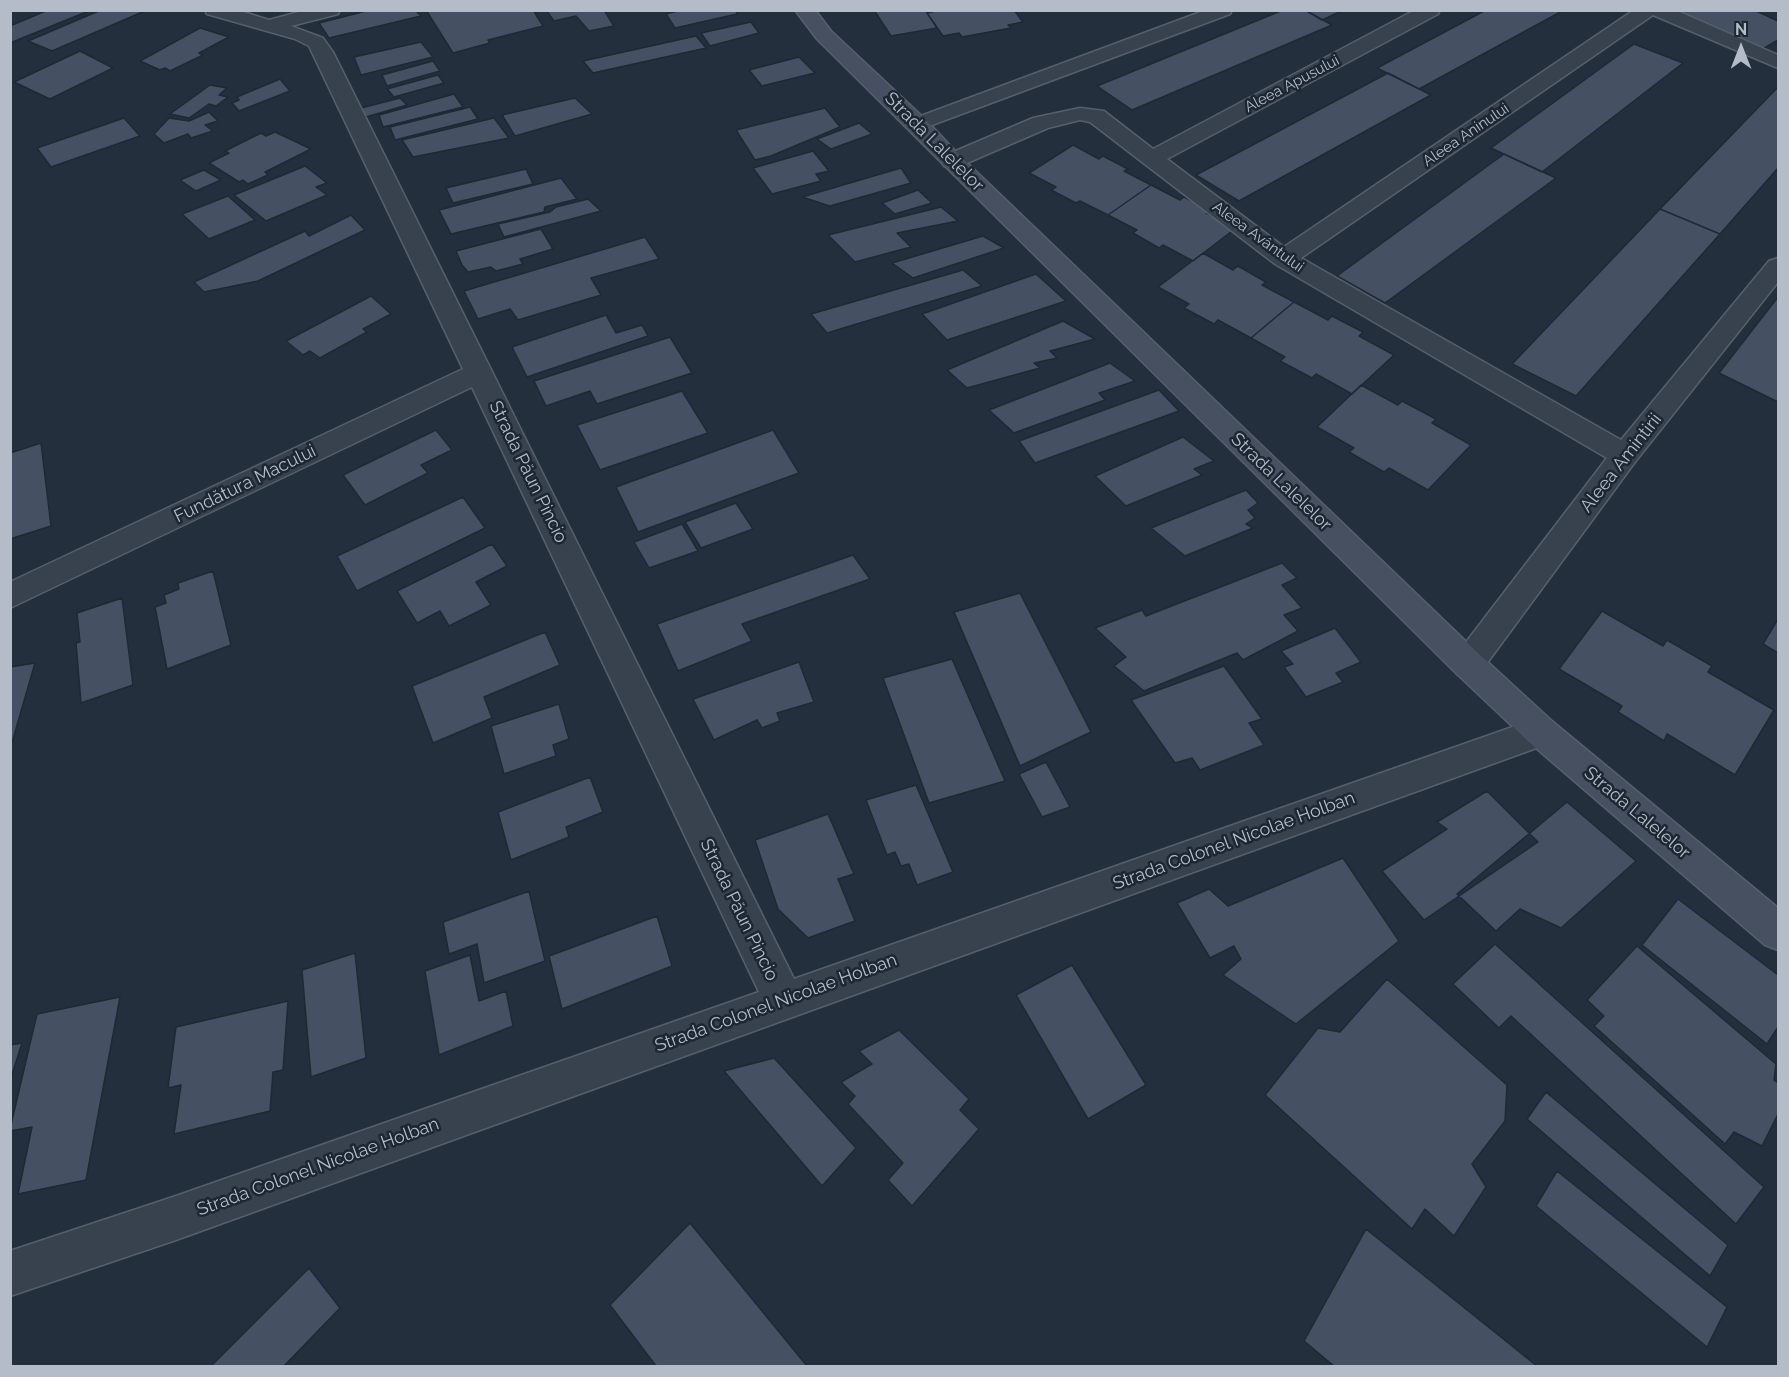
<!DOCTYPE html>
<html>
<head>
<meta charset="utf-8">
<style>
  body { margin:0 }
  #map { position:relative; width:1789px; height:1377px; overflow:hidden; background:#242f3e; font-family:Raleway,sans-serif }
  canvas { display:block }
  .frame { position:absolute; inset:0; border:12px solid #b4bcc9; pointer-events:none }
  .north { position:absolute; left:1711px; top:18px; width:60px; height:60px; -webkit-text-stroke:4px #1d2633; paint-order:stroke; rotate:0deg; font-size:16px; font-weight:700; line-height:24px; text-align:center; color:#b4bcc9 }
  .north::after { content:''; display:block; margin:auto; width:21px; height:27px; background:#b4bcc9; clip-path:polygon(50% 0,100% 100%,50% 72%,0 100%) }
</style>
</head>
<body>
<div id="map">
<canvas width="1789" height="1377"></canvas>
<div class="frame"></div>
<div class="north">N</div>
</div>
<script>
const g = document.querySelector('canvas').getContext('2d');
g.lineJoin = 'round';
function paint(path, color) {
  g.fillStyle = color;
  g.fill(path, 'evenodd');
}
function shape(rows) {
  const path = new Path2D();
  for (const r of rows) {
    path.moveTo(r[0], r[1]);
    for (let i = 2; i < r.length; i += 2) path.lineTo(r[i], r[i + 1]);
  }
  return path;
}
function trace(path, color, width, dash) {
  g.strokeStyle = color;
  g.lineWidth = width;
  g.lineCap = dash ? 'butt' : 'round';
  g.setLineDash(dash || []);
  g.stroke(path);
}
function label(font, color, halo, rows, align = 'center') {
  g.font = font + ' Raleway,sans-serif';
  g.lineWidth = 5;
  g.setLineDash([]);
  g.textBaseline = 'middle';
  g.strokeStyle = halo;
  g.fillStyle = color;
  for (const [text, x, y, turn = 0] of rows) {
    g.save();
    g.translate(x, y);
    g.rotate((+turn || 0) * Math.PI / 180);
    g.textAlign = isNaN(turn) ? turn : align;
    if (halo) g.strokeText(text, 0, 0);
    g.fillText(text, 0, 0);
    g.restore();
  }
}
const building = shape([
  [48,10,91,10,10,43,10,26,48,10],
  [101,10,147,10,52,51,28,41,101,10],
  [370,10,415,10,421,16,329,38,319,23,370,10],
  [426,10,533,10,543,26,488,40,490,43,453,53,426,10],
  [546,10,604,10,614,26,589,31,576,16,554,21,546,10],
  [681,10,736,10,737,14,675,28,666,14,681,10],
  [874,10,925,10,937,28,891,36,874,10],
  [940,10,1014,10,1023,22,1008,25,1011,28,962,37,959,33,943,36,927,13,940,10],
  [1283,10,1305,10,1332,25,1132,110,1097,86,1283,10],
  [1305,10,1344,10,1322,20,1305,10],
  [1486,10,1564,10,1419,89,1377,68,1486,10],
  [1667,10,1754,10,1778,21,1778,40,1761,50,1667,10],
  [751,22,759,33,710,46,701,33,751,22],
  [200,28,229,37,199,53,203,55,170,71,165,68,160,70,140,61,200,28],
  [696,36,706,48,593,73,583,61,696,36],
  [421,42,433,57,361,75,354,57,421,42],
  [1634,44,1683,63,1542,172,1491,148,1634,44],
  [80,51,113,68,50,99,14,82,80,51],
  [799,57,815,73,762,86,749,70,799,57],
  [433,61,440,71,387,86,382,75,433,61],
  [1388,73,1431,95,1239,201,1196,175,1388,73],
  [438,75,444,83,394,97,387,89,438,75],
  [280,79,290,91,239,111,232,103,239,100,237,97,280,79],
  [210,85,227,88,219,95,228,97,216,106,209,104,189,118,170,114,210,85],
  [1778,87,1778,168,1720,234,1660,209,1778,87],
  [454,94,463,107,383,127,379,115,454,94],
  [400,98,407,105,366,117,361,108,400,98],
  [575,98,592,114,515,136,502,115,575,98],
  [470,107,478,119,395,140,390,127,470,107],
  [825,108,840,127,771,156,755,160,736,130,825,108],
  [209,112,218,121,205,125,213,131,191,138,188,134,164,143,154,134,169,118,189,121,209,112],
  [124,118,140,136,51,167,37,148,124,118],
  [494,118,509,138,413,157,402,140,494,118],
  [859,123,872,134,831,149,817,139,859,123],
  [275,132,311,149,265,172,268,175,248,184,243,180,239,182,209,163,229,153,225,151,261,133,266,136,275,132],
  [1073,145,1099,159,1103,156,1128,169,1124,171,1151,185,1108,215,1080,201,1076,203,1051,190,1056,187,1029,173,1073,145],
  [813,151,829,171,816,174,821,181,772,194,753,168,813,151],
  [1504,154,1556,178,1385,303,1337,276,1504,154],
  [305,166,327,183,316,187,327,195,266,221,234,195,305,166],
  [901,168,911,183,830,206,802,197,901,168],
  [526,169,533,184,453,203,446,188,526,169],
  [204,170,221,180,196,191,180,180,204,170],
  [561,178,577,199,545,207,544,212,451,234,439,210,561,178],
  [1151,185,1180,200,1184,197,1210,210,1206,213,1236,228,1193,261,1163,245,1159,248,1133,233,1137,230,1108,215,1151,185],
  [918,190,932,203,895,214,882,203,918,190],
  [228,196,255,220,209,239,182,214,228,196],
  [588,199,601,211,504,237,498,224,550,212,556,207,588,199],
  [941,207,958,221,897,233,911,247,855,262,828,235,941,207],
  [1660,209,1720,234,1576,396,1512,364,1660,209],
  [351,215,365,230,258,281,204,292,194,282,305,231,309,236,351,215],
  [541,229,553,249,520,259,523,264,496,271,491,267,468,272,462,265,456,251,541,229],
  [983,236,1004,248,913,278,892,263,983,236],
  [645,237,659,259,591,278,601,295,518,320,510,309,478,319,464,291,645,237],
  [1203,253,1233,270,1238,266,1266,282,1262,285,1294,302,1251,338,1218,320,1214,324,1184,308,1189,304,1158,287,1203,253],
  [963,270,982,286,827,333,811,314,963,270],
  [1036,274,1066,301,947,340,922,314,1036,274],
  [371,296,391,314,363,329,367,332,320,358,310,351,303,355,286,341,371,296],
  [1778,297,1778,402,1719,373,1778,297],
  [1294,302,1328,320,1332,316,1363,332,1359,336,1394,355,1352,394,1316,374,1312,378,1280,361,1285,357,1251,338,1294,302],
  [606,315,616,333,642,325,648,336,527,377,512,347,606,315],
  [1063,321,1095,339,1050,351,1057,358,1034,363,1040,368,967,388,947,370,1063,321],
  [670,337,692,373,597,404,590,391,546,406,534,381,670,337],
  [1110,363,1135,381,1099,393,1105,400,1014,433,989,410,1110,363],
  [1361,385,1398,405,1402,401,1436,419,1432,423,1471,445,1428,490,1389,468,1384,472,1349,452,1354,448,1317,427,1361,385],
  [1159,390,1179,411,1035,463,1019,441,1159,390],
  [682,391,708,433,600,470,577,425,682,391],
  [436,430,452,450,421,465,428,473,365,505,343,475,436,430],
  [773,430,799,473,638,532,616,487,773,430],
  [1183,437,1214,461,1194,469,1202,475,1126,506,1095,476,1183,437],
  [41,443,51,526,10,539,10,453,41,443],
  [1246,490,1258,503,1248,510,1255,518,1246,524,1253,528,1185,556,1151,528,1246,490],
  [463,497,485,528,357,591,337,556,463,497],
  [736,503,753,529,701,548,685,522,736,503],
  [682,524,698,551,649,568,634,542,682,524],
  [492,544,507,566,476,582,491,605,449,626,440,611,417,623,397,591,492,544],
  [853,555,870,579,742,624,752,641,678,671,657,624,853,555],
  [1282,563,1297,578,1282,585,1302,608,1284,615,1298,631,1243,660,1237,653,1144,691,1114,666,1126,657,1095,628,1142,610,1146,616,1282,563],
  [213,571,231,645,167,669,155,607,166,603,164,595,179,589,178,583,213,571],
  [1020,593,1091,732,1020,766,954,612,1020,593],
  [122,598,133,685,81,703,76,643,80,642,77,613,122,598],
  [1602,611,1663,646,1667,640,1712,666,1708,672,1774,710,1735,775,1667,734,1664,741,1618,712,1622,706,1559,669,1602,611],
  [1778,619,1778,653,1763,644,1778,619],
  [1335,628,1361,662,1336,673,1343,682,1306,697,1284,667,1293,664,1281,651,1335,628],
  [545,632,560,665,484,697,492,718,433,743,412,686,545,632],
  [952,659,1005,781,929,803,883,678,952,659],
  [799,662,814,702,777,713,780,721,762,728,757,720,714,740,693,699,799,662],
  [35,663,11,746,10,746,10,667,35,663],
  [1224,666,1262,719,1249,723,1264,745,1200,770,1192,758,1175,763,1131,700,1224,666],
  [559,704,569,739,553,745,556,756,504,774,491,726,559,704],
  [1046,762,1070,807,1042,817,1019,774,1046,762],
  [590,777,603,812,566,827,569,837,511,860,498,812,590,777],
  [916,785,953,872,917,885,909,864,901,866,895,852,887,855,866,800,916,785],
  [1487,791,1538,842,1424,920,1382,871,1447,829,1437,822,1487,791],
  [1567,802,1636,861,1561,928,1520,909,1496,931,1457,894,1567,802],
  [828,814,854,874,838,879,855,921,808,938,778,909,755,840,828,814],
  [1343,858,1399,941,1296,1024,1223,975,1241,959,1234,946,1210,958,1177,903,1209,889,1228,906,1343,858],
  [529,891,545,961,484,983,477,944,449,954,443,922,529,891],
  [1678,899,1778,975,1778,1027,1767,1044,1642,945,1678,899],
  [657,916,672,966,562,1009,549,956,657,916],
  [1495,944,1764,1187,1736,1224,1511,1016,1499,1028,1453,984,1495,944],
  [1637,946,1776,1064,1774,1080,1778,1083,1778,1114,1762,1146,1734,1132,1725,1144,1594,1026,1604,1016,1587,1000,1637,946],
  [355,953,366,1058,311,1077,302,970,355,953],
  [470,955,479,1001,506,991,513,1026,439,1055,425,971,470,955],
  [1072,965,1146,1085,1088,1119,1016,995,1072,965],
  [1387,979,1507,1085,1505,1121,1472,1164,1486,1187,1454,1236,1425,1209,1412,1229,1265,1095,1318,1028,1340,1032,1387,979],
  [120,997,86,1180,18,1194,32,1127,10,1131,10,1129,37,1014,120,997],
  [288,1001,283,1070,273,1072,270,1111,174,1134,181,1085,168,1088,176,1027,288,1001],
  [899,1030,969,1099,960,1110,979,1129,912,1206,888,1180,903,1163,848,1104,855,1096,841,1082,872,1064,859,1051,899,1030],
  [22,1043,10,1081,10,1045,22,1043],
  [774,1058,856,1148,822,1186,724,1071,774,1058],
  [1546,1092,1728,1245,1710,1276,1527,1119,1546,1092],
  [1557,1171,1727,1307,1707,1347,1536,1206,1557,1171],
  [690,1223,807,1366,656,1366,610,1305,690,1223],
  [1366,1229,1537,1366,1334,1366,1304,1341,1366,1229],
  [309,1268,340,1308,284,1366,211,1366,309,1268]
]);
paint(building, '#455162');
trace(building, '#1f2835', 1.5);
const lane = shape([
  [1206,10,1232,10,1230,14,924,128,917,130,910,128,907,124,910,120,1206,10]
]);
const street = shape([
  [205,10,237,10,269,20,306,10,340,10,338,14,291,26,323,38,333,52,794,979,1541,717,1553,722,1558,732,1553,742,176,1240,10,1296,10,1251,176,1196,759,992,472,387,10,608,10,582,463,369,309,46,295,39,207,14,205,10],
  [1415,10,1440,10,1438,14,1167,159,1284,247,1634,10,1675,10,1778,55,1778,68,1653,15,1301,258,1621,440,1769,261,1778,258,1778,282,1635,462,1479,674,1468,678,1457,674,1452,664,1457,654,1607,458,1275,264,1090,122,1080,120,1048,128,960,166,952,168,944,166,941,161,944,156,1033,118,1080,108,1104,111,1153,149,1415,10]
]);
const secondary = shape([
  [795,10,815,10,831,31,925,119,960,156,1479,654,1553,722,1778,908,1778,950,1765,945,1529,742,1457,674,817,39,795,10]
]);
trace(lane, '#565f6c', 3);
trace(street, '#565f6c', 3);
trace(secondary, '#565f6c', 3);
paint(lane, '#38414e');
paint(street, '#38414e');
paint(secondary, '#465061');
label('15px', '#b4bcc9', '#1d2633', [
  ["Aleea Apusului",1292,84,-28],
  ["Aleea Aninului",1466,135,-34],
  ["Aleea Avântului",1258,237,36]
]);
label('18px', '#b4bcc9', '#1d2633', [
  ["Strada Lalelelor",934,142,45],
  ["Aleea Amintirii",1621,463,-52],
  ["Strada Păun Pincio",528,472,64],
  ["Strada Lalelelor",1281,482,44],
  ["Fundătura Macului",245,484,-26],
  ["Strada Lalelelor",1637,813,40],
  ["Strada Colonel Nicolae Holban",1234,841,-20],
  ["Strada Păun Pincio",739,910,64],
  ["Strada Colonel Nicolae Holban",776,1003,-20],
  ["Strada Colonel Nicolae Holban",318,1167,-20]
]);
</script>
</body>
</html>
